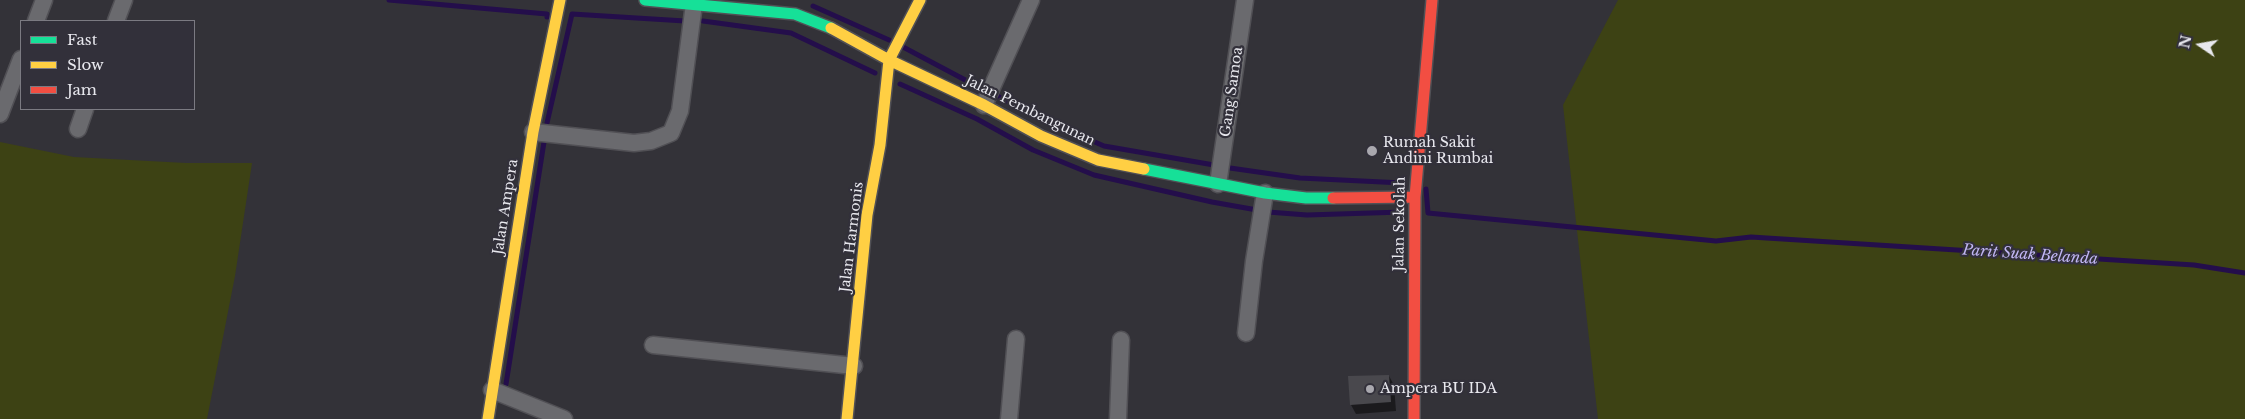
<!DOCTYPE html>
<html>
<head>
<meta charset="utf-8">
<style>
  body { margin:0 }
  #map { position:relative; width:2245px; height:419px; overflow:hidden; background:#333238; font-family:"Libre Baskerville",serif }
  canvas { display:block }
  .legend { position:absolute; left:20px; top:20px; width:175px; height:90px; box-sizing:border-box; background:#32303a; border:1px solid #7b7a82; margin:0; padding:6px 9px; list-style:none; font-size:15px; color:#e8e8ee }
  .legend li { display:flex; align-items:center; gap:10px; height:25px }
  .legend b { width:25px; border:1px solid #7b7a82 }
  .north { position:absolute; left:2175px; top:20px; width:50px; height:50px; -webkit-text-stroke:4px #32303a; paint-order:stroke; rotate:282deg; font-size:14px; font-weight:700; line-height:20px; text-align:center; color:#e8e8ee }
  .north::after { content:''; display:block; margin:auto; width:18px; height:22px; background:#e8e8ee; clip-path:polygon(50% 0,100% 100%,50% 72%,0 100%) }
</style>
</head>
<body>
<div id="map">
<canvas width="2245" height="419"></canvas>
<ul class="legend">
<li><b style="height:6px;background:#16e098"></b>Fast</li>
<li><b style="height:6px;background:#ffcf43"></b>Slow</li>
<li><b style="height:6px;background:#f24e42"></b>Jam</li>
</ul>
<div class="north">N</div>
</div>
<script>
const g = document.querySelector('canvas').getContext('2d');
g.lineJoin = 'round';
function paint(path, color) {
  g.fillStyle = color;
  g.fill(path, 'evenodd');
}
function shape(rows) {
  const path = new Path2D();
  for (const r of rows) {
    path.moveTo(r[0], r[1]);
    for (let i = 2; i < r.length; i += 2) path.lineTo(r[i], r[i + 1]);
  }
  return path;
}
function trace(path, color, width, dash) {
  g.strokeStyle = color;
  g.lineWidth = width;
  g.lineCap = dash ? 'butt' : 'round';
  g.setLineDash(dash || []);
  g.stroke(path);
}
function label(font, color, halo, rows, align = 'center') {
  g.font = font + ' "Libre Baskerville",serif';
  g.lineWidth = 4.5;
  g.setLineDash([]);
  g.textBaseline = 'middle';
  g.strokeStyle = halo;
  g.fillStyle = color;
  for (const [text, x, y, turn = 0] of rows) {
    g.save();
    g.translate(x, y);
    g.rotate((+turn || 0) * Math.PI / 180);
    g.textAlign = isNaN(turn) ? turn : align;
    if (halo) g.strokeText(text, 0, 0);
    g.fillText(text, 0, 0);
    g.restore();
  }
}
paint(shape([
  [1618,0,2245,0,2245,419,1598,419,1563,105],
  [0,142,74,157,186,163,252,163,235,276,207,419,0,419]
]), '#3d4214');
paint(shape([
  [1389,376,1394,385,1396,411,1356,414,1351,405]
]), '#0007');
trace(shape([
  [389,0,547,14,547,17],
  [813,6,889,40],
  [703,21,791,33,875,73],
  [903,47,986,91],
  [900,84,977,119,1033,150,1094,175,1212,202,1257,210],
  [993,94,1049,122,1104,146,1214,165],
  [547,123,572,14,685,21],
  [1230,168,1300,178,1403,183],
  [1426,189,1428,213,1716,241,1751,237,2194,265,2245,273],
  [1268,212,1307,215,1403,212],
  [506,384,544,142]
]), '#240e4b', 5);
paint(shape([
  [1389,375,1391,402,1350,405,1348,376]
]), '#49484d');
const street = shape([
  [36,21,44,0],
  [116,21,124,0],
  [984,105,1031,0],
  [0,114,21,59],
  [78,129,85,109],
  [533,132,634,143,651,141,671,133,680,111,694,4],
  [1218,184,1245,0],
  [1246,333,1254,261,1265,193],
  [653,345,854,366],
  [492,390,564,419],
  [1009,419,1016,339],
  [1118,419,1121,340]
]);
const fast = shape([
  [645,0,795,14,831,28],
  [1144,169,1265,193,1306,198,1333,198]
]);
const slow = shape([
  [831,28,889,60,984,105,1041,136,1098,160,1144,169],
  [488,419,533,132,560,0],
  [847,419,867,215,880,145,889,60,920,0]
]);
const jam = shape([
  [1333,198,1415,197],
  [1414,419,1415,197,1432,0]
]);
trace(street, '#515055', 19);
trace(fast, '#515055', 14);
trace(slow, '#515055', 14);
trace(jam, '#515055', 14);
trace(street, '#6a6a6e', 16);
trace(fast, '#16e098', 11);
trace(slow, '#ffcf43', 11);
trace(jam, '#f24e42', 11);
for (const [x, y, r, color] of [
  [1372,151,6,"#a9a8ae"],
  [1370,389,5,"#a9a8ae"]
]) {
  const dot = new Path2D();
  dot.arc(x, y, r, 0, 2 * Math.PI);
  g.fillStyle = color;
  g.fill(dot);
  trace(dot, '#32303a', 2);
}
label('14px', '#e8e8ee', '#32303a', [
  ["Gang Samoa",1232,92,-82],
  ["Jalan Pembangunan",1030,111,26],
  ["Jalan Ampera",506,207,-81],
  ["Jalan Sekolah",1400,224,-89],
  ["Jalan Harmonis",852,237,-83]
]);
label('14px', '#e8e8ee', '#32303a', [
  ["Rumah Sakit",1383,143],
  ["Andini Rumbai",1383,159],
  ["Ampera BU IDA",1380,389]
], 'left');
label('italic 15px', '#c1b6f3', '#32303a', [
  ["Parit Suak Belanda",2030,255,4]
]);
</script>
</body>
</html>
